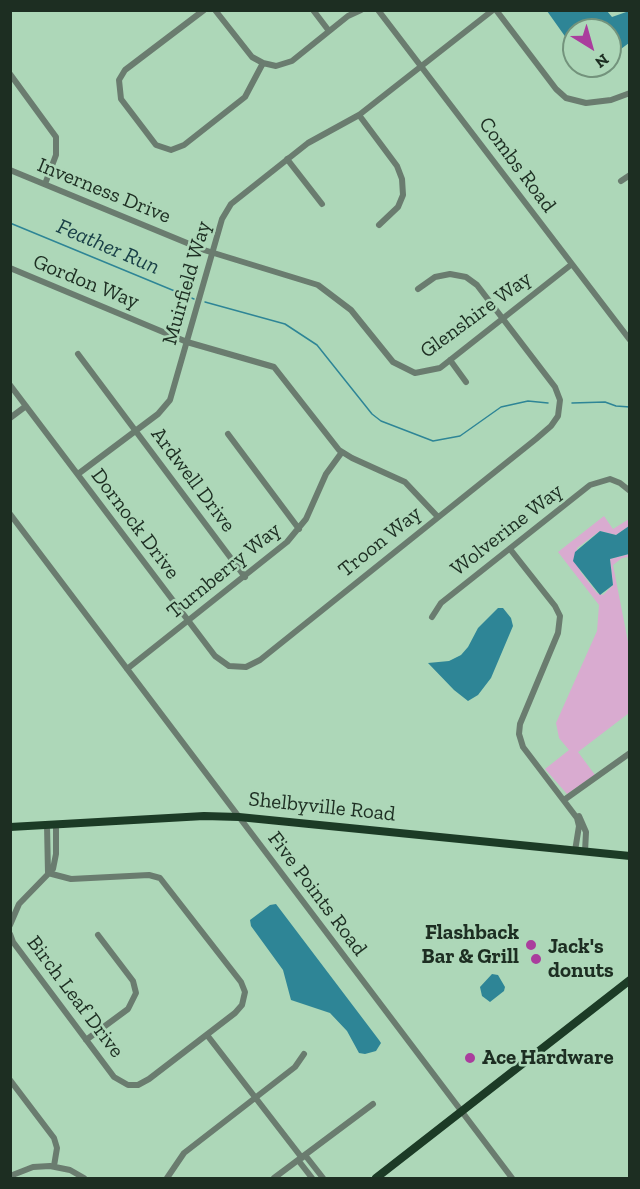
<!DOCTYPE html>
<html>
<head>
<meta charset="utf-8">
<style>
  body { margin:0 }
  #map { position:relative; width:640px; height:1189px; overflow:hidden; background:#add7b8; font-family:"Zilla Slab",serif }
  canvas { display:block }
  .frame { position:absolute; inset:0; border:12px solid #1d2e22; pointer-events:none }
  .north { position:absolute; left:562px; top:18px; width:60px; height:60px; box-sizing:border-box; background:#add7b8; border:2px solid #73937c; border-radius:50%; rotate:143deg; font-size:16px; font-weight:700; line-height:24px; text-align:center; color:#1d2e22 }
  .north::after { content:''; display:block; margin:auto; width:21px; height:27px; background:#aa3d9d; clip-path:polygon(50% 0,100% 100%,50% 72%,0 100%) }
</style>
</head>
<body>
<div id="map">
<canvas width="640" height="1189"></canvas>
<div class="frame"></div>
<div class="north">N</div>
</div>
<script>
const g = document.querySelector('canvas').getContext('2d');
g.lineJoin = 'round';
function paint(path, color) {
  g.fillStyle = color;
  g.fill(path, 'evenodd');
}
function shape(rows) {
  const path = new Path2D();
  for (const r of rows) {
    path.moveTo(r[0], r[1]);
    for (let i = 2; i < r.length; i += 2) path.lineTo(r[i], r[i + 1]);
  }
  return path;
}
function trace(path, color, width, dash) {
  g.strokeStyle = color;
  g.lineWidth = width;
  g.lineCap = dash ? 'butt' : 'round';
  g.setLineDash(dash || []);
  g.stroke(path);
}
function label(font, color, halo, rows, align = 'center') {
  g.font = font + ' "Zilla Slab",serif';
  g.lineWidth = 5;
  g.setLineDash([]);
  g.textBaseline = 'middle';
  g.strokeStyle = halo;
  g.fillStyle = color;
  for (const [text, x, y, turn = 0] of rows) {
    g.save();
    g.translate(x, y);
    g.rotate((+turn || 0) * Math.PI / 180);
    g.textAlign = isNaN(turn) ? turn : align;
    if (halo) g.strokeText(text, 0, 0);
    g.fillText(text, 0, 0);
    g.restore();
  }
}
paint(shape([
  [604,516,613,529,629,519,629,526,616,535,600,531,577,548,580,571,597,593,603,595,613,585,610,559,629,554,629,557,622,558,613,565,629,647,629,713,578,752,595,775,567,794,545,769,569,750,559,738,556,723,597,631,599,605,558,552]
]), '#d9abd0');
paint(shape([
  [547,11,607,11,612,17,629,11,629,43,610,57,610,30,574,30,574,49],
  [629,526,629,554,610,559,613,585,600,595,573,561,575,552,600,531,616,535],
  [498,608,503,608,511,618,513,626,491,678,478,695,468,701,454,690,428,663,449,661,461,655,468,647,478,628],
  [276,904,379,1040,381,1043,376,1051,365,1054,359,1053,347,1031,330,1013,291,1000,283,970,251,926,250,920,270,905],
  [492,974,498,975,505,987,504,991,490,1002,482,996,480,987]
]), '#2e8596');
trace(shape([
  [10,223,194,299],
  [205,302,285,324,317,345,372,414,381,421,433,441,460,436,501,407,528,401,548,403],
  [572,403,605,402,616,406,630,407]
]), '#2e8596', 1.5);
trace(shape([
  [204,10,125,70,119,80,121,99,156,145,171,150,184,145,245,97,263,63],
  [215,10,252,57,263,63,276,66,292,61,348,16,361,10],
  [313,10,329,31],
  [378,10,630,340],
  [496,10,556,89,566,98,586,103,611,100,630,93],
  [10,74,56,137,56,155,45,184],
  [359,115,397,166,402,179,403,195,398,207,379,225],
  [287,159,322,204],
  [10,170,204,250,318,285,351,310,393,362,415,373,440,368,572,264],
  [621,181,630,175],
  [10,268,187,342,274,367,339,450,352,458,405,482,438,517],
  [78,354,245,577],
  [450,360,466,382],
  [10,385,215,656,229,666,246,667,260,660,536,439,551,426,558,416,560,400,555,387,477,285,466,277,450,274,435,277,418,289],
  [10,418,26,406],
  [228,434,299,529],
  [78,474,158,414,170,400,222,219,231,204,308,143,359,115,493,10],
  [10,514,512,1178],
  [510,549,555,606,560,616,558,633,520,724,519,734,523,747,577,818,579,826,575,851],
  [432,617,441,603,590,485,610,479,620,483,630,491],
  [127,669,287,542,306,519,326,474,342,452],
  [564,800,630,753],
  [579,816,586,832,585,852],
  [47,825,48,873],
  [10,925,19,904,53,869,56,854,56,824],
  [10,934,13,942,114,1077,128,1085,138,1085,149,1079,235,1013,242,1005,245,992,241,982,160,878,149,875,71,879,48,873],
  [207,1035,302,1158],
  [86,1040,128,1009,136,993,133,981,98,935],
  [10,1080,54,1138,57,1148,54,1166],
  [305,1155,323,1178],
  [298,1160,312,1178],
  [10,1176,33,1167,50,1166,70,1170,84,1178],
  [167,1178,184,1153,295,1067,304,1054],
  [274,1178,373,1104]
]), '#6a7c6f', 6);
trace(shape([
  [10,827,204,816,239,817,630,856],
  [376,1178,630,980]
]), '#1c3b26', 8);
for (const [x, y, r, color] of [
  [531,945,6,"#aa3d9d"],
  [536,959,6,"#aa3d9d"],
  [470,1058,6,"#aa3d9d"]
]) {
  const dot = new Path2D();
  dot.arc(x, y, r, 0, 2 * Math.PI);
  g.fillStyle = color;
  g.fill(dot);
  trace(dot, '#add7b8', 2);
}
label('21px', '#1d2e22', '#add7b8', [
  ["Combs Road",517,165,53],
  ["Inverness Drive",104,191,22],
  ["Gordon Way",86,282,22],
  ["Muirfield Way",187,283,-74],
  ["Glenshire Way",476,315,-36],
  ["Ardwell Drive",193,480,53],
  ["Dornock Drive",135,524,53],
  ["Wolverine Way",507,530,-38],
  ["Troon Way",380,542,-39],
  ["Turnberry Way",224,571,-39],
  ["Shelbyville Road",322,807,6],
  ["Five Points Road",317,894,53],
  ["Birch Leaf Drive",75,997,53]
]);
label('bold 21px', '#1d2e22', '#add7b8', [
  ["Flashback",519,933,"right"],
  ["Bar & Grill",519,957,"right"],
  ["Jack's",548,947],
  ["donuts",548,971],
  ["Ace Hardware",482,1058]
], 'left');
label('italic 22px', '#173e46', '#add7b8', [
  ["Feather Run",108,247,23]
]);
</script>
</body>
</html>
